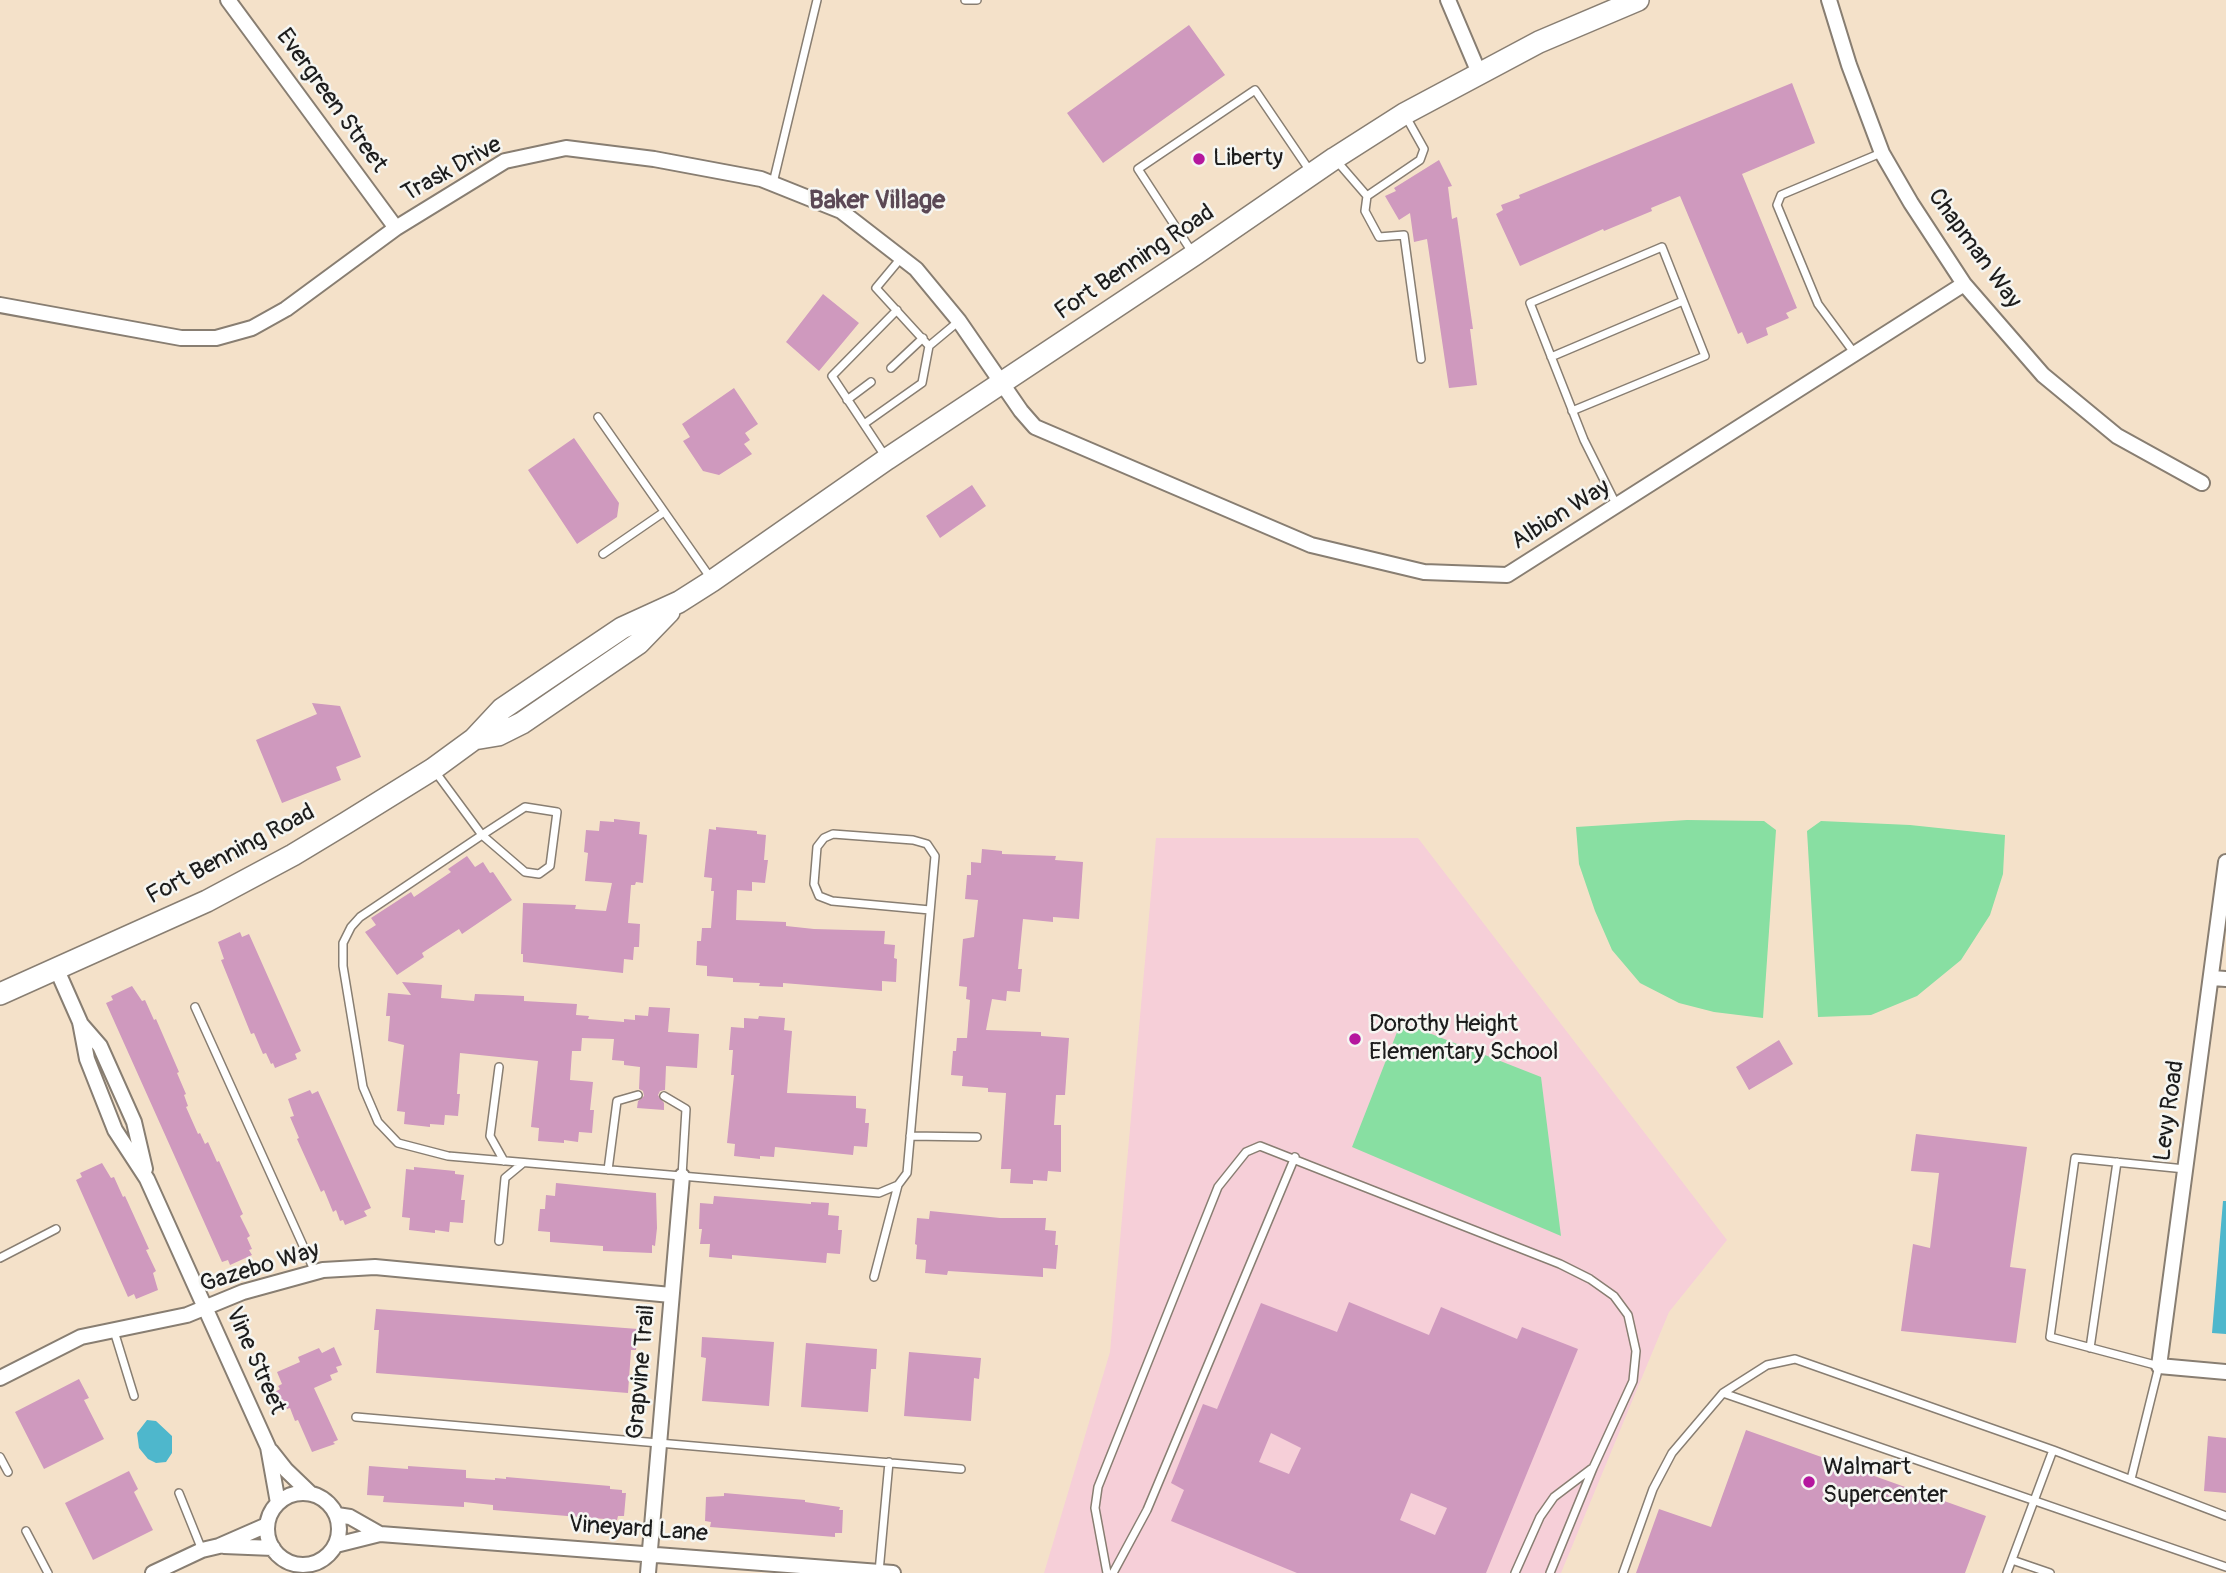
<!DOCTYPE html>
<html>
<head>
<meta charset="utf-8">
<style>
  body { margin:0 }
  canvas { display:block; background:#f4e1c9 }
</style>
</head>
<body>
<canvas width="2226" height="1573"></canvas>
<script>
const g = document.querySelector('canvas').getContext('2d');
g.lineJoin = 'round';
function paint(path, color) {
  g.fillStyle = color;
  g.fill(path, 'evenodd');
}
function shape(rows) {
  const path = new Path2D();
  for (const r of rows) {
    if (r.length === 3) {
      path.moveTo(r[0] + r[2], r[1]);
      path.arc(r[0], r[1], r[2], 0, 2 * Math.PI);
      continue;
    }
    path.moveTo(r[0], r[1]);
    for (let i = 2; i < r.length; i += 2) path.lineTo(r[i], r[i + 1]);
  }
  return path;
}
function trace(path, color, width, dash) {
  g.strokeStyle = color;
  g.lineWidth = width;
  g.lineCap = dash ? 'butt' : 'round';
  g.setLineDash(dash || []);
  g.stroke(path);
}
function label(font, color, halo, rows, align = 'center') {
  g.font = font + ' Pangolin,sans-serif';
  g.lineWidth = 5;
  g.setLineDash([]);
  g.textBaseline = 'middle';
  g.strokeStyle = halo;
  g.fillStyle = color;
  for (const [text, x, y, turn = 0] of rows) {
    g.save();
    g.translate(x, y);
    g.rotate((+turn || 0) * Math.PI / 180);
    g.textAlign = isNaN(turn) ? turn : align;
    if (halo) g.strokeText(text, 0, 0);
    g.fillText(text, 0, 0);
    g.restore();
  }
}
paint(shape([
  [1156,838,1418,838,1727,1240,1669,1312,1561,1573,1044,1573,1110,1352]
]), '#f6cfd8');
paint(shape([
  [1687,820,1764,821,1776,830,1763,1018,1714,1012,1679,1003,1640,983,1612,950,1595,911,1579,864,1576,827],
  [1821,821,1910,825,2005,835,2003,874,1990,915,1961,960,1917,996,1871,1015,1818,1017,1807,831],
  [1401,1022,1541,1077,1561,1236,1352,1147]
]), '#88dfa2');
paint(shape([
  [2223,1201,2226,1201,2226,1334,2212,1333],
  [147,1420,156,1421,172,1436,172,1453,166,1462,156,1463,148,1459,139,1448,137,1433]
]), '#4eb7cc');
paint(shape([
  [1189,25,1225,75,1103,163,1067,113],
  [1792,83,1815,143,1742,174,1797,308,1786,313,1789,318,1766,328,1768,335,1747,344,1742,332,1738,334,1680,196,1651,208,1652,211,1604,231,1603,229,1520,266,1496,214,1503,210,1501,205,1520,198,1519,195],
  [1439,160,1452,186,1448,187,1452,219,1457,217,1473,329,1470,329,1477,385,1449,388,1427,239,1414,242,1410,213,1399,220,1385,196,1396,191,1394,188],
  [823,294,859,323,819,371,786,342],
  [734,388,758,424,745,433,750,440,744,444,752,454,719,475,703,471,683,441,690,437,682,424],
  [574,438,619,503,617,517,577,544,528,470],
  [972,485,986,506,940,538,926,516],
  [312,703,340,706,361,757,336,767,341,780,282,803,256,740,317,714],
  [614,819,640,822,639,834,647,835,643,883,636,882,635,885,631,885,628,923,640,924,639,947,634,947,633,960,624,959,623,973,523,962,523,954,521,954,523,903,576,905,575,909,606,911,612,883,585,881,588,853,584,852,586,830,599,831,600,821,614,822],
  [716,827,757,831,757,834,766,835,764,860,768,860,765,883,752,882,752,891,737,890,736,920,786,922,786,926,814,929,885,931,884,944,895,945,894,958,897,959,896,982,882,981,882,991,783,983,783,987,759,986,760,983,733,982,733,978,707,976,707,966,696,965,697,941,701,941,702,928,711,928,714,891,711,891,712,878,704,877,709,829,716,830],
  [982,849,1002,851,1002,854,1056,856,1055,860,1083,862,1079,919,1053,917,1053,922,1023,919,1018,969,1022,969,1020,992,1007,991,1006,1001,992,999,986,1030,1041,1032,1041,1036,1069,1038,1065,1095,1056,1095,1054,1125,1061,1125,1061,1172,1048,1171,1047,1181,1033,1180,1033,1184,1010,1183,1011,1169,1001,1169,1006,1093,988,1092,988,1088,962,1086,963,1076,951,1075,953,1051,956,1051,957,1038,967,1038,970,1000,966,999,967,987,959,986,963,939,974,937,978,900,965,899,967,875,971,875,971,862,981,863],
  [467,856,475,867,483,862,490,873,493,872,512,900,462,934,459,929,422,953,424,957,397,975,365,932,376,925,371,918,411,892,414,897,451,872,448,869],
  [240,932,242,937,249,934,301,1051,295,1054,297,1059,275,1068,273,1063,271,1064,266,1053,263,1054,254,1033,251,1034,221,960,224,959,218,942],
  [402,982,442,985,441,998,474,1001,475,994,503,995,524,996,524,1001,577,1004,576,1015,589,1016,588,1019,624,1022,624,1019,635,1020,635,1015,648,1016,649,1007,670,1008,668,1032,699,1034,697,1068,666,1066,665,1090,660,1091,658,1095,664,1103,664,1110,637,1108,638,1101,644,1096,643,1091,639,1089,640,1067,624,1065,624,1061,612,1060,614,1039,582,1038,581,1051,572,1051,570,1080,593,1082,590,1110,594,1110,592,1133,579,1132,578,1142,564,1140,564,1143,538,1141,539,1128,531,1127,538,1061,460,1053,457,1094,460,1094,458,1116,445,1115,444,1125,430,1124,430,1127,404,1124,405,1112,397,1111,404,1045,388,1041,390,1016,386,1016,388,993,411,995],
  [132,986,142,1001,145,1000,154,1020,156,1019,179,1072,177,1073,186,1094,184,1095,188,1106,186,1107,198,1134,200,1133,205,1144,208,1142,217,1162,219,1161,243,1214,240,1216,250,1236,247,1238,252,1249,249,1250,252,1255,230,1265,228,1260,222,1262,106,1003,113,1000,111,996],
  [759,1016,785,1018,784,1030,792,1031,787,1093,856,1096,856,1108,866,1109,865,1123,869,1123,867,1147,854,1146,853,1155,775,1147,774,1157,760,1156,760,1159,734,1156,735,1144,727,1143,734,1075,731,1075,733,1050,729,1050,731,1027,744,1028,744,1018,758,1019],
  [1779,1040,1793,1064,1749,1090,1736,1067],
  [310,1090,312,1094,318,1091,371,1208,364,1211,367,1216,345,1225,343,1220,340,1221,336,1210,333,1212,324,1190,321,1192,297,1139,299,1138,290,1117,294,1116,288,1099],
  [1916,1134,2027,1147,2010,1267,2026,1269,2016,1343,1901,1331,1913,1244,1930,1248,1939,1173,1911,1171],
  [102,1163,111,1178,114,1177,123,1197,125,1196,149,1249,146,1250,156,1271,153,1273,158,1290,136,1299,134,1294,128,1297,76,1180,82,1177,80,1173],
  [414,1167,455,1171,455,1174,464,1175,461,1200,465,1200,463,1223,450,1222,449,1232,435,1230,435,1233,409,1230,410,1218,402,1217,406,1169,414,1170],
  [556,1183,656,1193,657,1228,655,1246,652,1245,652,1253,603,1251,603,1246,550,1242,550,1232,538,1231,540,1209,545,1209,546,1195,555,1196],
  [714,1196,811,1204,811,1202,829,1203,828,1215,839,1216,838,1230,842,1230,840,1254,827,1253,826,1263,732,1255,732,1259,709,1257,710,1244,700,1244,702,1229,699,1229,700,1203,713,1204],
  [930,1211,1000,1218,1046,1218,1045,1230,1056,1231,1055,1245,1058,1245,1056,1269,1043,1268,1043,1277,948,1271,947,1275,925,1273,926,1260,916,1259,917,1245,915,1244,917,1218,929,1219],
  [1349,1302,1429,1335,1441,1307,1517,1339,1522,1327,1578,1349,1486,1573,1297,1573,1171,1521,1184,1490,1171,1483,1203,1404,1217,1409,1261,1303,1337,1332],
  [1271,1433,1301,1448,1289,1474,1259,1462],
  [1411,1493,1447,1508,1435,1535,1400,1520],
  [376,1309,638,1329,636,1350,631,1350,628,1393,376,1373,379,1330,374,1330],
  [702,1337,774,1342,769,1406,702,1401,706,1358,701,1357],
  [806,1343,877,1349,876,1369,871,1369,868,1412,801,1407],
  [334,1347,342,1365,336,1367,338,1372,330,1375,332,1380,314,1388,338,1440,333,1442,335,1444,312,1452,298,1420,295,1421,290,1408,287,1409,285,1405,281,1407,275,1392,280,1389,278,1386,282,1384,277,1372,300,1362,298,1357,319,1348,322,1353],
  [909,1352,981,1358,979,1379,974,1378,971,1421,904,1416],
  [79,1379,89,1398,84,1400,104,1439,44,1469,15,1412],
  [1746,1430,1986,1516,1965,1573,1636,1573,1659,1509,1711,1527],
  [2208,1436,2226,1438,2226,1493,2204,1491],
  [369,1466,408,1469,408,1466,466,1470,466,1478,495,1480,495,1478,506,1479,506,1477,610,1486,610,1489,622,1490,622,1493,626,1493,624,1516,618,1516,617,1520,493,1510,493,1505,464,1502,464,1507,383,1502,384,1496,367,1495],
  [129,1471,138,1489,134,1492,153,1530,93,1560,65,1503],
  [724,1493,805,1500,805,1502,840,1507,839,1510,843,1510,842,1533,835,1533,835,1537,710,1527,711,1522,705,1521,706,1497,724,1496]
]), '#cf99be');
const lane = shape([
  [965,0,977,0],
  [1335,159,1367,196,1420,160,1424,149,1405,115],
  [773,183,817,0],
  [1367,196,1365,211,1379,237,1404,235,1421,359],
  [1192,252,1138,169,1255,90,1310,171],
  [901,258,876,288,929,346,959,321],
  [1855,354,1818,304,1777,205,1781,195,1881,153],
  [1551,357,1683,301],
  [891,368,923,338],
  [847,400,871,382],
  [1572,411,1705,356,1662,247,1530,303,1584,440,1617,506],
  [598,417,712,580],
  [864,424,922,383,929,346],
  [885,456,832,376,897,310],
  [603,554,664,512],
  [434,770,482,835,525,872,539,874,550,866,557,812,525,807,482,835,360,917,351,927,343,943,343,966,363,1087,378,1122,398,1143,448,1156,879,1193,898,1185,907,1173,935,856,927,844,913,840,833,834,824,838,817,847,814,884,819,896,832,901,930,910],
  [195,1007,315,1272],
  [499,1067,490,1136,504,1161],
  [664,1096,686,1109,682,1176],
  [910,1136,977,1137],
  [608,1170,617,1101,638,1095],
  [499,1241,505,1178,523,1163],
  [0,1258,56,1229],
  [874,1277,898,1185],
  [114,1331,134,1396],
  [2090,1348,2117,1162],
  [1723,1393,2226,1567],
  [356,1417,961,1469],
  [0,1457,8,1472],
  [2131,1479,2159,1366,2050,1337,2075,1158,2185,1169],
  [179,1493,202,1550],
  [26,1531,48,1573],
  [2012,1560,2050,1573],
  [879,1572,889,1462],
  [1107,1573,1095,1508,1098,1487,1218,1187,1246,1152,1260,1146,1560,1264,1590,1279,1614,1296,1628,1315,1636,1351,1633,1381,1593,1468,1550,1573],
  [1113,1573,1147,1510,1295,1157],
  [1515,1573,1540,1517,1554,1497,1591,1469],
  [1623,1573,1653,1489,1672,1453,1723,1393,1767,1365,1795,1359,2053,1450],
  [2007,1573,2053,1450,2226,1516]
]);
const street = shape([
  [228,0,396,228],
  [1448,0,1479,73],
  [1829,0,1849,65,1882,153,1911,203,1964,284,2043,375,2117,436,2202,483],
  [0,305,181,338,216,338,252,328,286,309,396,228,505,161,566,148,654,159,761,179,841,211,916,269,959,321,1021,411,1035,427,1311,545,1424,572,1507,575,1964,284],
  [2226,862,2159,1366,2226,1372],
  [57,970,80,1022,87,1059,115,1130,147,1179,268,1447,278,1503],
  [2212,978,2226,979],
  [80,1023,100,1046,134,1122,145,1169],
  [0,1378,81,1337,187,1315,243,1292,323,1270,375,1267,671,1295],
  [271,1451,286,1470,311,1494],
  [303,1529,36],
  [337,1515,350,1517,380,1534],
  [336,1545,380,1534,893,1573],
  [224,1546,273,1548],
  [153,1573,202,1550,219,1546,267,1525],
  [648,1573,682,1176]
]);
const secondary = shape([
  [474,739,498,735,522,723,639,643,669,612],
  [0,994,207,901,293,855,346,823,433,769,474,739,502,709,561,669,622,628,679,602,712,581,887,459,1194,255,1335,158,1404,114,1539,42,1638,0]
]);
trace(lane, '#887e72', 10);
trace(street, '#887e72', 18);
trace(secondary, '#887e72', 24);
trace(lane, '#fff', 7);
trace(street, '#fff', 14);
trace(secondary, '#fff', 21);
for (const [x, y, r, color] of [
  [1199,159,7,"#b5179e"],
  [1355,1039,7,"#b5179e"],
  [1809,1482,7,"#b5179e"]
]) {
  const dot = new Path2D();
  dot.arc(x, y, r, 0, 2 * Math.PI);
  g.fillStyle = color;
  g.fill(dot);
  trace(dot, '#f6f6f2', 2.5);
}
label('24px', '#1c1c1c', '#f6f6f2', [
  ["Evergreen Street",331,101,54],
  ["Trask Drive",452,170,-29],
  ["Chapman Way",1974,249,54],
  ["Fort Benning Road",1135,263,-34],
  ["Albion Way",1561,515,-32],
  ["Fort Benning Road",231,855,-28],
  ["Levy Road",2170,1111,-82],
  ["Gazebo Way",260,1268,-17],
  ["Vine Street",255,1361,66],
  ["Grapvine Trail",642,1372,-85],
  ["Vineyard Lane",638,1530,4]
]);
label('24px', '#1c1c1c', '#f6f6f2', [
  ["Liberty",1213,159],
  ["Dorothy Height",1369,1025],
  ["Elementary School",1369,1053],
  ["Walmart",1823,1468],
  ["Supercenter",1823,1496]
], 'left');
label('bold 26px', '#5b4855', '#f6f6f2', [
  ["Baker Village",877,201]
]);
</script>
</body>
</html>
